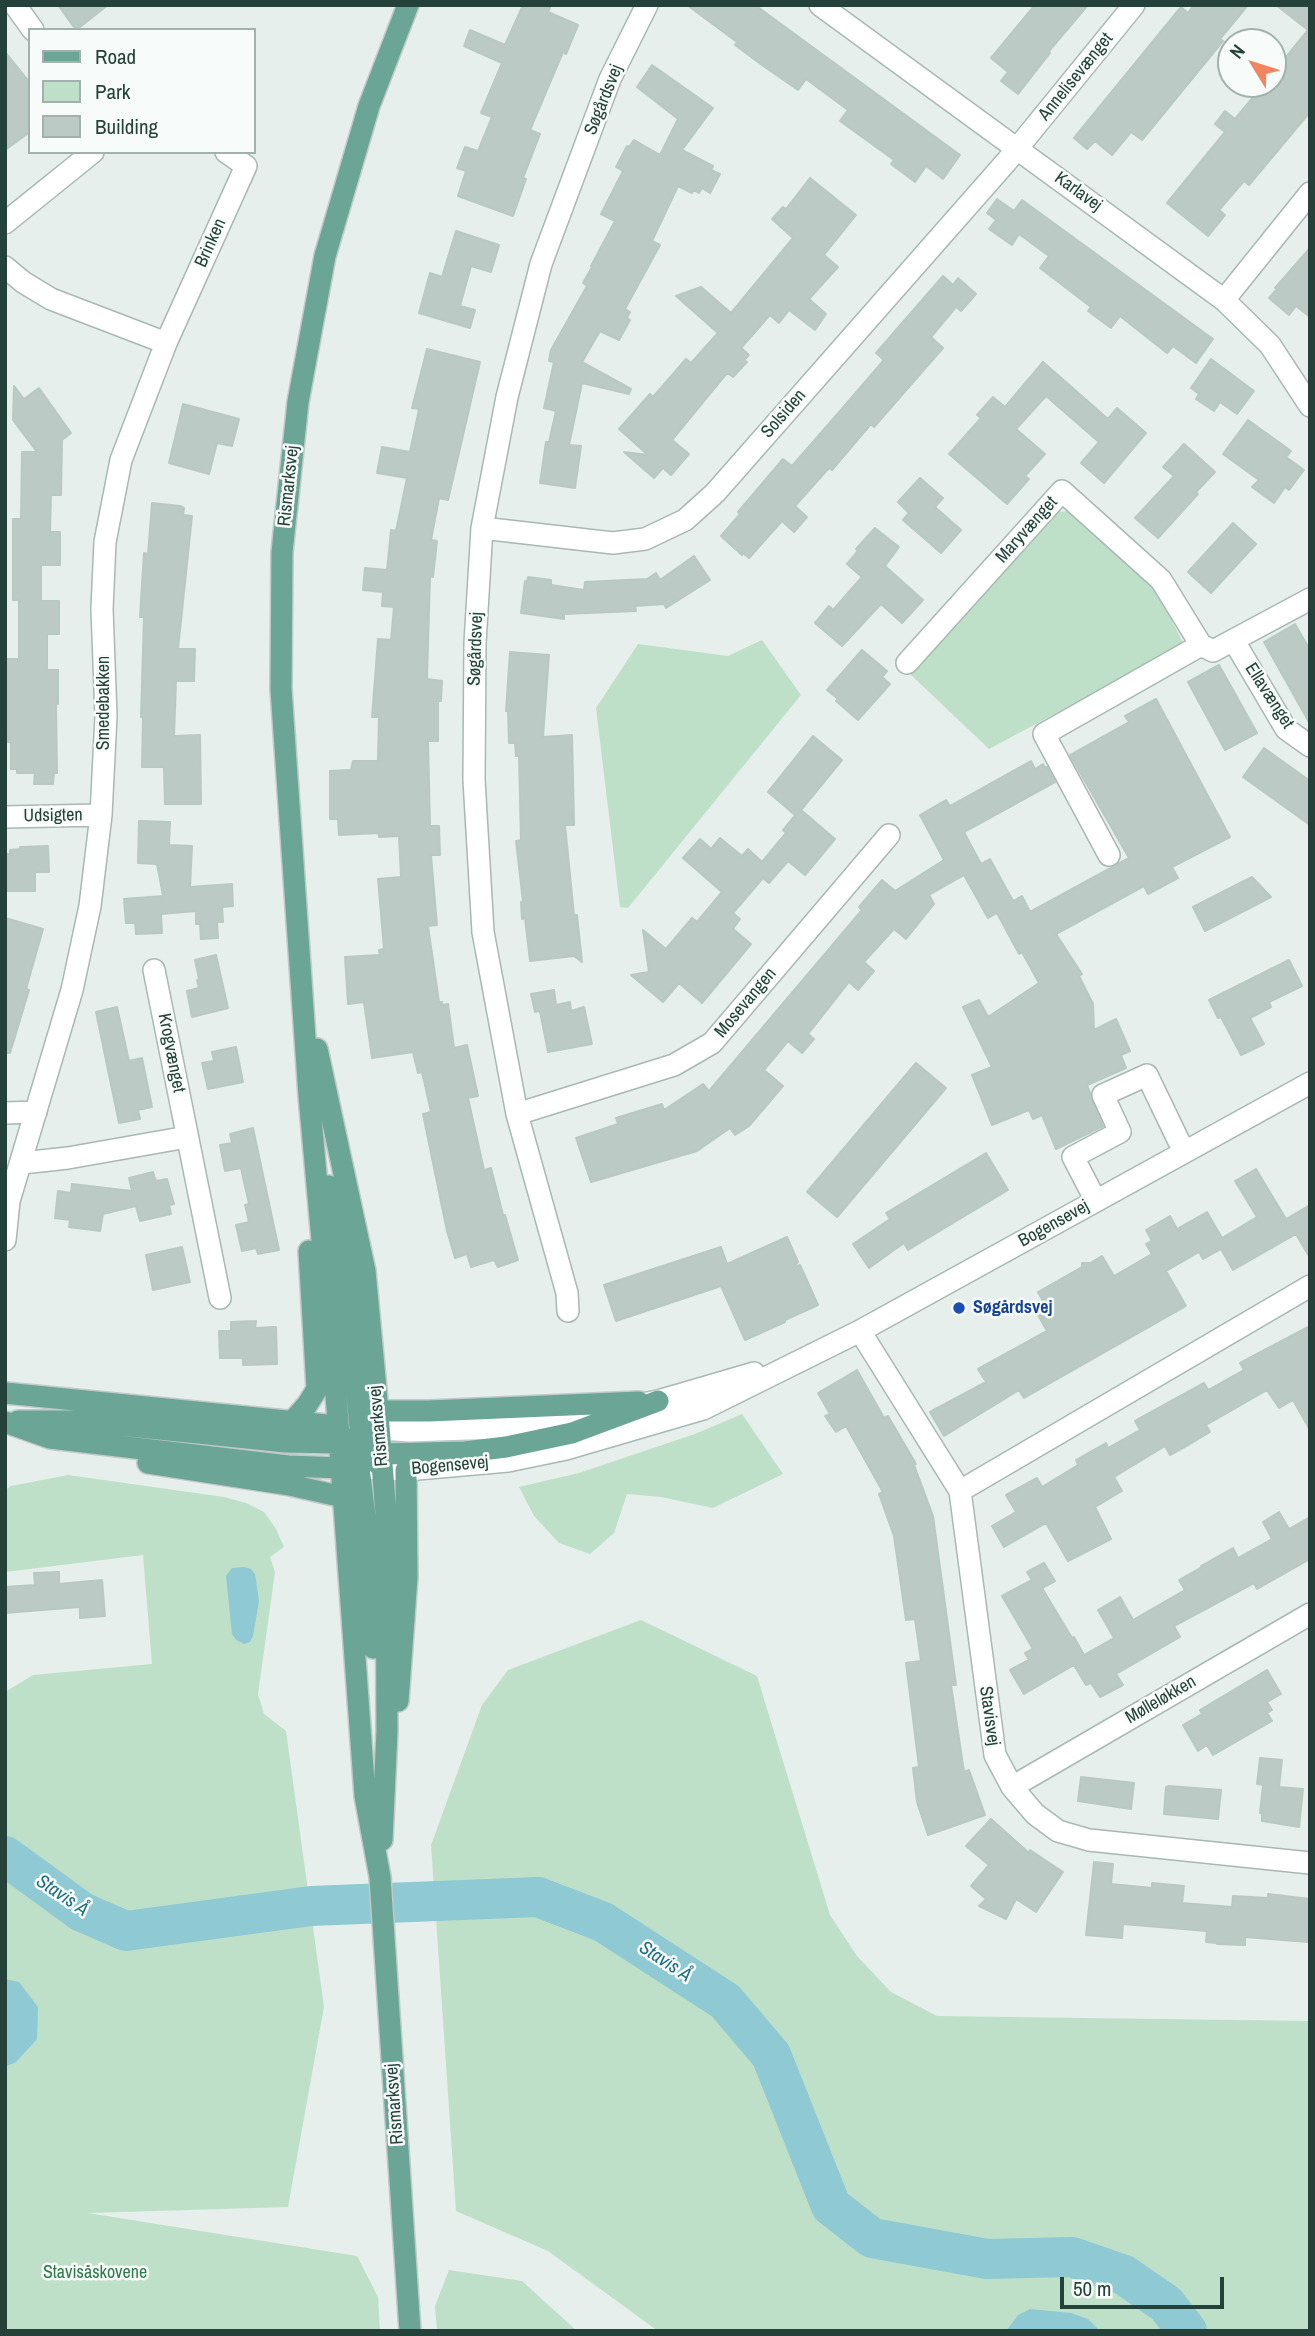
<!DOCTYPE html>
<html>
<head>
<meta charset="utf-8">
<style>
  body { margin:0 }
  #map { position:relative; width:1315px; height:2336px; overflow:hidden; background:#e6efeb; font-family:"Archivo Narrow",sans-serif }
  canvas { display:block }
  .frame { position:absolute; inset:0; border:7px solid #24423a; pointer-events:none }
  .legend { position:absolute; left:28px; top:28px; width:228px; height:126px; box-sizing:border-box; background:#f7fbf9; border:2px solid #a3b1ad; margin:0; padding:9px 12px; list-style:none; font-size:21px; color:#24423a }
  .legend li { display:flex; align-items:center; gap:14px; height:35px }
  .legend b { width:35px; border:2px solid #a3b1ad }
  .north { position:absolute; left:1217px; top:28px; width:70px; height:70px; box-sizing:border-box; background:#f7fbf9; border:2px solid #a3b1ad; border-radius:50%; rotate:308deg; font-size:19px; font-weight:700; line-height:28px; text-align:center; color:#24423a }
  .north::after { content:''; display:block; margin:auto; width:24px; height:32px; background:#f4845f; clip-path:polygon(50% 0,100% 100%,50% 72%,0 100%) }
  .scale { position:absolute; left:1060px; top:2277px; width:164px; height:32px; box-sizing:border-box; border:4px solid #24423a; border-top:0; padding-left:9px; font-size:21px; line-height:24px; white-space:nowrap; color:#24423a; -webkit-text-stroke:5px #f7fbf9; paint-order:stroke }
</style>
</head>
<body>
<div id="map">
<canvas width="1315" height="2336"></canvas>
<div class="frame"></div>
<ul class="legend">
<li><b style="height:9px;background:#6aa596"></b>Road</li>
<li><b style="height:19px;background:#bfe0c8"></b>Park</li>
<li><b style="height:19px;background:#bbcac4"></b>Building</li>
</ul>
<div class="north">N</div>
<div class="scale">50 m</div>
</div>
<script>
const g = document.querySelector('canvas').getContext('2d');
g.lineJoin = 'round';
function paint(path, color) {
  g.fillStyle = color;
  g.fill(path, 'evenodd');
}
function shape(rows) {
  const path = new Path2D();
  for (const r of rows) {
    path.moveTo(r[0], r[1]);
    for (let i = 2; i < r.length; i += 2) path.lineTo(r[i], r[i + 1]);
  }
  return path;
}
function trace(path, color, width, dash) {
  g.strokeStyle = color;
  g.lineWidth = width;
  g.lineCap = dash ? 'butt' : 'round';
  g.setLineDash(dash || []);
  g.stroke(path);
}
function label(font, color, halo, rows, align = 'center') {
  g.font = font + ' "Archivo Narrow",sans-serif';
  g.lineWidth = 5;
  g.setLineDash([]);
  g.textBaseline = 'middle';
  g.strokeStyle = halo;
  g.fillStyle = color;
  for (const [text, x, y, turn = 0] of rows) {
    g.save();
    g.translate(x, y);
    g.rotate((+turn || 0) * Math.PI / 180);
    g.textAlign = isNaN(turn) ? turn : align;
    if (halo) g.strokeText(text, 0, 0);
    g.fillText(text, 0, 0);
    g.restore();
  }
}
paint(shape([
  [1071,511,1155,587,1184,645,989,749,910,674,1050,512],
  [762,640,801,695,628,908,620,907,596,708,638,644,728,656],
  [742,1414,783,1474,713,1508,661,1497,627,1494,614,1533,590,1554,559,1543,534,1516,519,1487,579,1473,695,1434],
  [68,1475,224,1497,246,1503,264,1512,276,1529,284,1547,270,1557,275,1572,258,1694,264,1714,286,1731,324,2007,288,2207,88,2213,357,2256,378,2297,380,2331,5,2331,5,1692,33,1675,152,1664,143,1555,5,1572,5,1490,11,1486],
  [641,1620,757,1676,830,1915,857,1956,891,1992,937,2016,1310,2021,1310,2331,658,2331,548,2251,456,2211,431,1845,482,1705,508,1670],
  [449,2270,522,2281,577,2331,437,2331,435,2306]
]), '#bfe0c8');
paint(shape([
  [244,1567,251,1569,255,1574,259,1601,253,1636,250,1642,244,1644,236,1640,232,1634,226,1576,232,1568],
  [5,1979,19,1982,38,2007,37,2039,16,2062,5,2067],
  [1030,2309,1071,2313,1088,2319,1100,2331,1006,2331,1018,2315]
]), '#8ec9d4');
trace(shape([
  [5,1856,82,1912,126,1931,311,1906,538,1897,603,1922,725,2001,771,2055,831,2206,872,2238,987,2259,1072,2257,1124,2275,1166,2304,1187,2331]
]), '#8ec9d4', 40);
const building = shape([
  [58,5,108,5,76,30,58,5],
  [523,5,551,5,548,12,578,25,566,54,563,52,530,130,540,134,523,178,526,179,513,216,458,196,466,171,457,168,465,147,478,151,492,117,481,113,502,63,464,46,470,30,505,45,523,5],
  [687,5,755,5,960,155,943,179,926,166,915,182,891,164,894,160,840,121,848,110,806,79,798,90,762,65,735,45,737,42,687,5],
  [1035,5,1088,5,1049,51,1050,53,1018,94,1001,81,1008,72,991,58,1035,5],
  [1194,5,1248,5,1220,39,1223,41,1142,140,1131,132,1112,155,1095,141,1087,149,1074,138,1181,7,1188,13,1194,5],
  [1276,5,1310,5,1310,112,1249,185,1244,181,1219,210,1225,215,1208,236,1167,203,1225,132,1215,124,1225,111,1235,119,1264,84,1273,84,1273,73,1308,30,1276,5],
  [5,52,30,83,30,132,5,150,5,52],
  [652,65,713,108,682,150,713,166,711,170,720,174,710,193,702,188,699,193,694,190,692,193,678,186,652,241,660,245,625,309,630,312,627,318,630,320,619,340,600,331,582,362,631,389,629,394,582,383,569,445,581,446,575,488,540,483,546,442,549,442,556,411,544,408,554,362,549,361,551,350,587,286,583,283,592,267,591,266,615,221,601,214,623,171,616,167,627,146,629,147,634,140,660,155,678,119,637,87,652,65],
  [810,178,856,215,824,255,838,267,809,299,826,314,815,330,789,310,779,323,770,315,741,348,749,355,744,360,747,362,733,377,727,373,672,440,689,454,671,475,663,468,654,478,624,452,648,455,619,429,650,394,653,397,686,359,691,363,718,333,676,296,701,287,731,313,793,238,772,219,783,207,786,209,810,178],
  [997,199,1014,211,1022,200,1213,339,1196,363,1173,346,1167,353,1120,316,1111,328,1088,311,1091,307,1040,268,1049,256,1019,234,1012,245,989,229,996,220,987,213,997,199],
  [456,231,499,245,491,272,471,266,460,306,475,310,470,328,419,313,430,273,442,277,456,231],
  [1310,248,1310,317,1296,306,1289,315,1269,298,1277,289,1275,288,1310,248],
  [943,276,953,285,958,278,976,294,961,311,956,307,931,337,943,348,874,427,871,424,832,470,829,468,795,506,807,517,794,532,782,521,749,558,743,553,742,555,721,536,740,514,738,512,783,459,792,466,840,411,884,360,876,353,943,276],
  [427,349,480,362,448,500,439,498,431,540,437,541,433,577,430,576,427,679,442,681,441,701,438,701,438,741,428,741,430,826,439,826,440,855,431,855,437,925,428,926,439,1002,442,1002,442,1005,448,1004,454,1048,467,1045,478,1096,468,1098,484,1170,491,1168,503,1215,505,1215,518,1260,498,1267,494,1260,471,1267,467,1254,455,1258,447,1231,423,1114,431,1112,422,1072,418,1073,413,1052,372,1058,364,1002,348,1004,345,957,380,955,379,950,384,949,378,879,401,877,399,836,379,837,379,833,339,835,338,819,330,819,330,771,351,770,353,761,378,761,379,717,372,717,378,639,391,640,394,607,382,606,383,592,363,590,365,568,387,570,391,530,396,531,407,478,377,473,382,447,410,452,419,409,412,408,427,349],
  [1211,359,1254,391,1237,414,1220,402,1214,411,1196,399,1199,394,1191,388,1211,359],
  [1043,362,1108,419,1117,408,1146,433,1104,483,1081,463,1099,442,1046,396,1016,429,1045,454,1025,476,1029,479,1007,504,949,454,981,418,977,415,993,397,1005,407,1043,362],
  [14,386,24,399,39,388,71,433,62,440,61,495,51,495,50,532,60,532,60,565,41,565,41,601,59,601,59,634,47,634,47,670,58,670,58,704,56,704,57,773,54,773,53,784,34,784,35,773,17,773,17,769,11,769,11,742,8,742,8,735,5,735,5,659,19,659,19,600,13,600,13,519,21,519,22,452,37,452,13,420,14,386],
  [183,404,239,419,232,446,217,443,209,474,169,463,183,404],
  [1248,420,1291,451,1286,457,1304,470,1289,490,1285,487,1274,503,1252,487,1259,480,1223,454,1248,420],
  [1184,444,1215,472,1196,492,1198,494,1158,538,1135,518,1174,476,1163,467,1184,444],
  [920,478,943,498,935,507,961,530,941,553,903,520,909,513,898,502,920,478],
  [152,503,180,506,184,508,183,515,192,516,178,649,195,649,194,681,176,681,174,736,200,735,201,804,165,804,164,767,142,767,143,717,141,717,144,617,140,617,144,553,148,554,152,503],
  [1233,523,1256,544,1211,593,1188,572,1233,523],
  [875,528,899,547,885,566,923,600,902,623,881,604,842,646,815,623,829,606,833,610,862,577,847,564,858,551,856,549,875,528],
  [694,556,710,580,666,608,664,604,635,606,636,611,564,614,564,619,521,613,525,581,527,582,528,577,551,580,551,585,584,590,585,582,647,579,656,573,660,580,694,556],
  [1295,624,1310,650,1310,724,1264,642,1295,624],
  [862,650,887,671,882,677,890,684,858,720,836,701,838,699,827,690,862,650],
  [510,652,549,655,543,737,572,735,574,825,565,825,574,915,577,915,582,962,574,956,530,961,525,918,522,919,521,902,523,902,516,841,521,840,519,756,516,756,515,743,509,743,508,711,506,711,510,652],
  [1219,665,1257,733,1225,750,1188,682,1219,665],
  [1156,699,1230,837,1172,867,1178,878,1148,894,1144,886,1056,934,1082,974,1079,976,1093,1004,1094,1030,1116,1019,1130,1051,1121,1055,1126,1068,1087,1085,1103,1126,1056,1149,1042,1115,1033,1119,1029,1110,992,1125,972,1075,992,1067,963,1007,979,1000,988,1017,1039,983,1022,952,1019,954,997,913,988,918,964,875,929,895,934,904,906,939,894,929,864,962,874,971,858,990,849,982,808,1034,814,1039,802,1053,788,1041,764,1070,783,1086,749,1126,735,1135,730,1128,697,1151,591,1182,576,1138,618,1124,616,1118,662,1104,664,1110,703,1084,709,1091,862,910,859,907,882,880,895,891,944,860,920,815,946,800,950,806,1031,761,1035,769,1043,764,1045,768,1047,767,1055,782,964,832,981,864,990,859,1013,901,1022,896,1030,912,1129,858,1070,755,1129,722,1125,716,1156,699],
  [813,736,842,760,801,810,835,839,805,875,788,861,769,883,763,878,733,913,740,919,733,929,751,944,702,1003,679,983,663,1002,631,975,649,972,643,930,666,949,692,918,697,922,722,892,683,858,700,839,711,849,720,838,742,856,748,849,762,862,786,833,783,830,795,815,768,792,813,736],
  [1264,748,1310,781,1310,825,1243,777,1264,748],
  [139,821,170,822,169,845,192,846,190,887,232,884,233,906,222,907,223,922,217,922,218,938,201,939,200,924,196,924,196,911,161,914,162,933,136,934,135,923,126,923,124,899,163,896,157,864,138,863,139,821],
  [48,846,49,872,35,872,35,891,5,891,5,854,10,854,10,850,20,849,20,847,48,846],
  [1252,877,1271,897,1205,931,1193,907,1252,877],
  [5,918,43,929,26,989,29,990,10,1053,5,1053,5,918],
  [216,955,228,1008,192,1017,187,991,199,988,197,980,199,979,195,960,216,955],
  [1289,960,1302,986,1269,1002,1271,1007,1250,1018,1264,1044,1241,1055,1221,1017,1218,1018,1209,1000,1289,960],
  [554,990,556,1005,570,1002,571,1011,584,1007,592,1044,548,1052,540,1011,535,1012,531,994,554,990],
  [117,1007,129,1061,142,1058,152,1107,138,1110,140,1119,119,1123,96,1012,117,1007],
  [236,1047,243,1082,208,1089,202,1063,214,1061,212,1052,236,1047],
  [916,1063,946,1088,837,1217,807,1192,916,1063],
  [253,1128,279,1250,258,1254,256,1248,242,1251,236,1225,249,1222,245,1205,249,1204,241,1168,225,1171,220,1145,232,1143,230,1134,253,1128],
  [986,1153,1008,1190,908,1250,904,1243,869,1268,853,1244,890,1219,886,1213,986,1153],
  [1256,1169,1286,1219,1310,1205,1310,1258,1296,1234,1233,1270,1221,1249,1203,1259,1199,1252,1166,1271,1186,1306,1024,1398,1019,1390,944,1436,930,1412,986,1382,978,1369,1047,1331,1033,1306,1043,1301,1038,1292,1082,1267,1082,1263,1090,1263,1102,1256,1114,1276,1152,1254,1146,1244,1152,1241,1146,1230,1170,1216,1177,1229,1207,1212,1222,1238,1257,1217,1235,1181,1256,1169],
  [153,1172,156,1181,167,1179,174,1204,169,1205,171,1214,140,1221,136,1206,103,1214,100,1231,69,1227,70,1220,55,1218,58,1191,71,1193,72,1184,132,1191,129,1178,153,1172],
  [787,1237,798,1262,792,1269,800,1265,818,1305,785,1320,785,1322,745,1340,721,1286,616,1321,604,1285,721,1247,727,1264,787,1237],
  [182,1247,190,1282,153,1290,146,1255,182,1247],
  [256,1321,255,1328,276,1327,277,1364,243,1365,243,1358,220,1358,219,1331,231,1331,231,1322,256,1321],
  [1310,1326,1310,1430,1293,1400,1279,1408,1267,1390,1206,1425,1210,1432,1190,1444,1170,1455,1165,1446,1114,1477,1122,1491,1095,1507,1111,1539,1068,1561,1046,1523,1004,1547,992,1526,1016,1512,1006,1495,1037,1478,1042,1487,1078,1465,1076,1460,1106,1443,1108,1448,1140,1430,1135,1421,1204,1383,1208,1390,1244,1370,1240,1363,1310,1326],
  [857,1370,884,1418,888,1416,916,1464,914,1465,933,1516,956,1685,951,1685,964,1772,969,1770,985,1815,928,1835,917,1802,913,1768,919,1767,906,1663,921,1661,915,1619,906,1620,894,1536,879,1494,883,1492,846,1426,836,1432,825,1416,830,1414,818,1393,857,1370],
  [1279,1512,1289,1529,1310,1517,1310,1559,1257,1589,1254,1583,1174,1626,1180,1637,1116,1674,1123,1685,1100,1697,1091,1683,1086,1685,1074,1665,1024,1694,1010,1670,1029,1660,1025,1653,1033,1649,1002,1596,1032,1580,1027,1572,1044,1563,1055,1581,1042,1588,1072,1638,1074,1637,1084,1655,1114,1638,1098,1610,1120,1597,1133,1620,1185,1590,1179,1580,1202,1567,1201,1566,1233,1548,1238,1558,1272,1539,1263,1522,1279,1512],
  [59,1572,59,1584,102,1580,105,1616,80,1618,80,1607,5,1613,5,1587,35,1585,34,1573,59,1572],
  [1267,1670,1281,1694,1267,1702,1272,1710,1267,1713,1272,1721,1213,1755,1207,1745,1198,1751,1183,1725,1202,1714,1200,1710,1267,1670],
  [1260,1758,1282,1760,1279,1787,1303,1789,1299,1827,1262,1821,1262,1813,1260,1813,1263,1785,1257,1784,1260,1758],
  [1081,1777,1134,1783,1131,1809,1078,1801,1081,1777],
  [1169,1786,1221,1790,1218,1819,1164,1814,1166,1787,1169,1786],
  [991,1819,1029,1853,1030,1850,1063,1872,1036,1912,1016,1899,1006,1919,979,1906,986,1899,971,1886,989,1865,966,1846,991,1819],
  [1094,1862,1113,1864,1111,1884,1152,1888,1152,1883,1184,1886,1182,1903,1232,1907,1233,1896,1268,1898,1268,1894,1310,1899,1308,1942,1245,1937,1245,1945,1217,1944,1217,1943,1206,1942,1207,1931,1123,1924,1122,1938,1086,1935,1094,1862]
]);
paint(building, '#bbcac4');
trace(building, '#b8c9c2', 2);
const minor = shape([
  [15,5,33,30],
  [820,5,1224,300,1270,345,1310,406],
  [5,223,93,152],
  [5,267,23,282,51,299,166,343],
  [1224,300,1310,193],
  [482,528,613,543,645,539,685,520,715,493,1007,161,1134,5],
  [1234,641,1286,729,1310,746],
  [907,663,1062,491,1161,580,1201,645],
  [5,817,101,815],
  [1109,855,1044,734,1201,645,1213,651,1310,599],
  [154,970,220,1298],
  [5,1113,36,1112],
  [517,1114,674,1065,712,1043,889,835],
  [22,1163,68,1158,187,1137],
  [1096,1201,1073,1157,1120,1132,1103,1095,1147,1075,1184,1152],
  [5,1240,9,1201,72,990,90,906,101,815,106,716,102,609,105,542,121,460,166,343,246,166,226,152],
  [568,1311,567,1293,517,1114,483,932,474,780,475,643,482,528,507,397,541,264,610,79,647,5],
  [860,1331,960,1491,995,1755,1012,1787,1035,1814,1058,1831,1089,1840,1310,1863],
  [362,1428,410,1431,528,1427,658,1401,754,1373],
  [365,1468,406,1470,508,1461,566,1449,703,1409,860,1331,1310,1083],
  [960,1491,1310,1286],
  [1012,1787,1310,1614]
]);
const major = shape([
  [408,5,369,106,325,256,298,402,282,552,281,689,309,1096,336,1395,365,1796,380,1877,410,2331],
  [317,1049,365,1271,376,1389,386,1514,387,1731,382,1840],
  [329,1186,346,1274,360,1427,371,1456,379,1465],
  [5,1393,337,1426],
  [378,1411,429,1411,639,1402],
  [18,1421,81,1421,286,1442,339,1443,351,1439],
  [5,1422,50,1438,288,1466,341,1468,356,1460,381,1454,465,1452,506,1447,572,1433,658,1401],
  [291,1423,307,1405,317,1389,309,1251],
  [351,1448,359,1468,365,1516,373,1648],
  [148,1463,290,1485,343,1497],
  [398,1701,407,1577,406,1470]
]);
trace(minor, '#a8b8b2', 24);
trace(major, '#c2cac8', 24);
trace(minor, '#fff', 21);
trace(major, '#6aa596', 21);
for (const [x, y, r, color] of [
  [959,1308,7,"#1a4fb4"]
]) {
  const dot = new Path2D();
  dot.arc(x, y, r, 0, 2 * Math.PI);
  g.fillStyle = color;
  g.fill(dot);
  trace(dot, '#f7fbf9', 2.5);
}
label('18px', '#24423a', '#f7fbf9', [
  ["Annelisevænget",1076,77,-51],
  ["Søgårdsvej",604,100,-68],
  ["Karlavej",1078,192,36],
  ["Brinken",211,243,-66],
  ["Solsiden",784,414,-49],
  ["Rismarksvej",289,486,-84],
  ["Maryvænget",1027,530,-48],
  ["Søgårdsvej",476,649,-88],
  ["Ellavænget",1269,696,57],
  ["Smedebakken",104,703,-90],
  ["Udsigten",53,816,-1],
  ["Mosevangen",746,1003,-50],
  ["Krogvænget",171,1053,79],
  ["Bogensevej",1054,1224,-29],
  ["Rismarksvej",379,1426,-95],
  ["Bogensevej",450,1466,-5],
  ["Mølleløkken",1161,1700,-30],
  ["Stavisvej",989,1716,82],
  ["Rismarksvej",395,2104,-94]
]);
label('bold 18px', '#164399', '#f7fbf9', [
  ["Søgårdsvej",973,1308]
], 'left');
label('18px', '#2d7a4b', '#f7fbf9', [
  ["Stavisåskovene",95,2273]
]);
label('italic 19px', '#1c6f80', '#f7fbf9', [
  ["Stavis Å",62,1896,34],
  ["Stavis Å",665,1962,33]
]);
</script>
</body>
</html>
